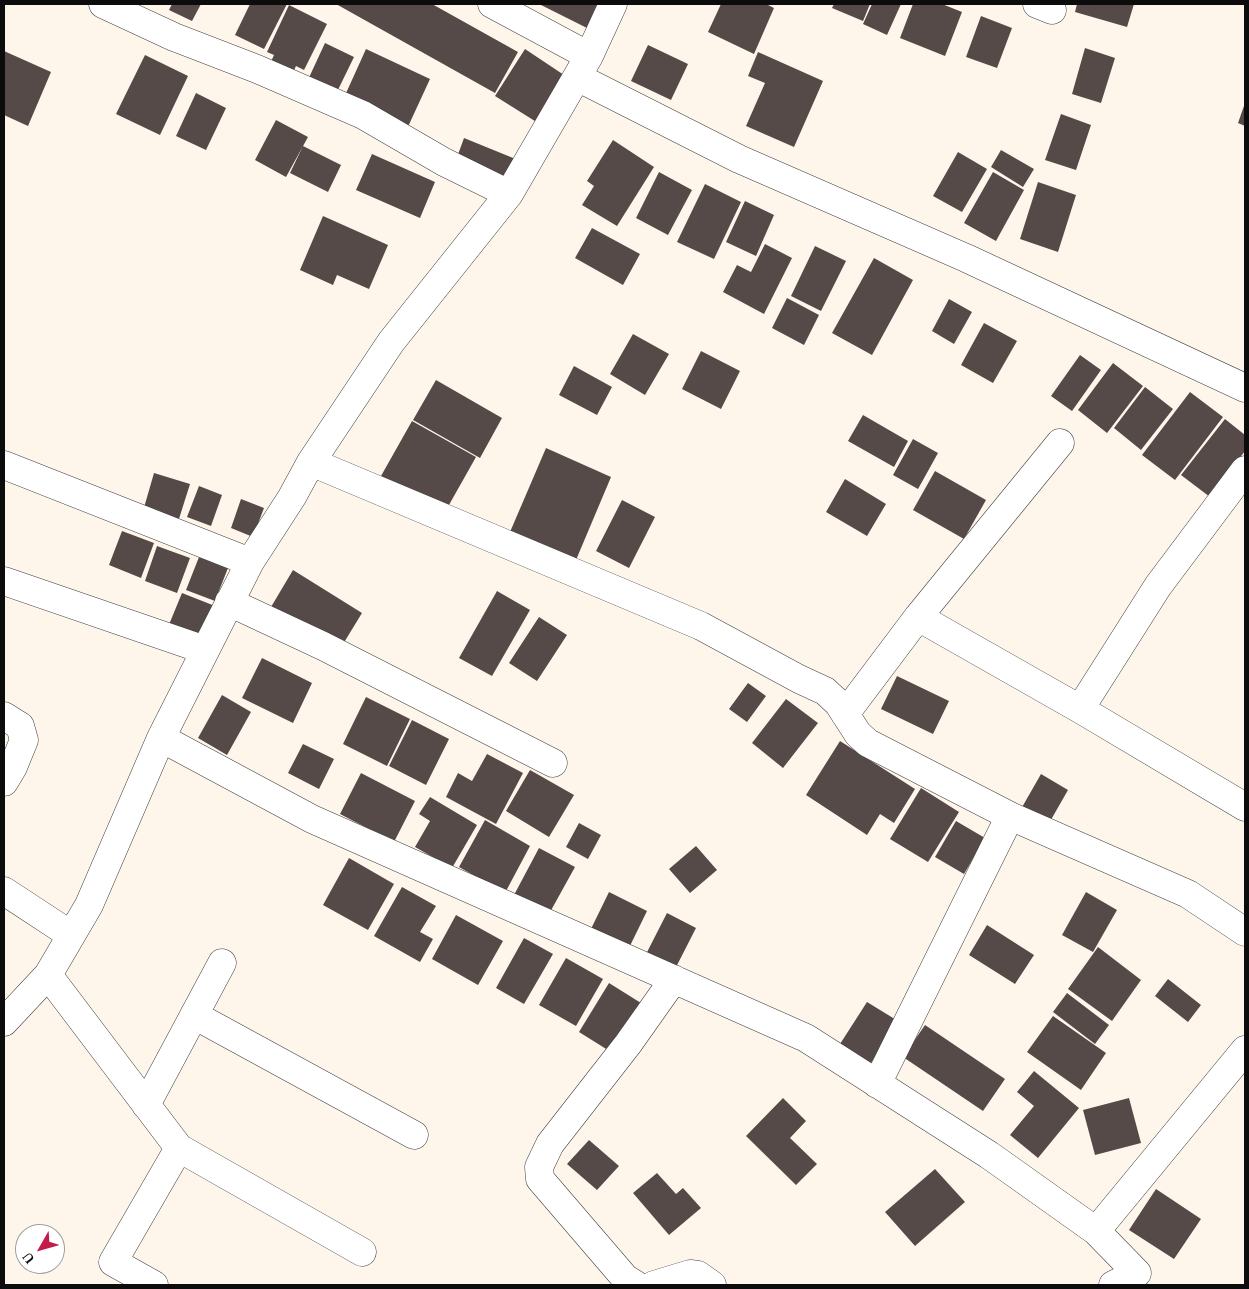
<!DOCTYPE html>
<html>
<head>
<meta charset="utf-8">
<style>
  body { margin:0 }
  #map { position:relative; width:1249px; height:1289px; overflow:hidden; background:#fff6eb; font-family:Georgia,serif }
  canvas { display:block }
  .frame { position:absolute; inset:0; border:5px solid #0c0c0c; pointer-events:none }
  .north { position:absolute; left:15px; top:1224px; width:50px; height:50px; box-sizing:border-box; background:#fff; border:1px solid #9e9e9e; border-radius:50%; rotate:232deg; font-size:14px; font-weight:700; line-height:20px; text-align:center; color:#0c0c0c }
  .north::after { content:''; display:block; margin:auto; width:18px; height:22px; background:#c41c4a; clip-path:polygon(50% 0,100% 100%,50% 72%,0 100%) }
</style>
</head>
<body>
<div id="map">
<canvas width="1249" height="1289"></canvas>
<div class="frame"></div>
<div class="north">U</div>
</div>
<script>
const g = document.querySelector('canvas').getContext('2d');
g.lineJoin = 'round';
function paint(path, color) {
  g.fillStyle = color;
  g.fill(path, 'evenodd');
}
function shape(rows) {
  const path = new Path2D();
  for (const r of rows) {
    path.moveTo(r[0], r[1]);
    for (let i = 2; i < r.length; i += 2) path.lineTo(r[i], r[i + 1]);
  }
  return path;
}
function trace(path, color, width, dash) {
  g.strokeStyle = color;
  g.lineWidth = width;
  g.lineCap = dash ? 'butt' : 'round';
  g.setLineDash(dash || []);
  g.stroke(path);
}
paint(shape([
  [172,4,201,4,192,21,169,10],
  [250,4,287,4,264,49,235,35],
  [336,4,432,4,518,52,495,93],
  [539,4,606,4,593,31],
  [721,4,766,4,774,8,754,54,708,32],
  [834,4,870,4,863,21,832,8],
  [872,4,901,4,887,35,863,24],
  [913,4,942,4,962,12,945,56,900,38],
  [1077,4,1134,4,1127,27,1075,12],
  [289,5,327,24,304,70,296,66,291,77,269,66,274,55,267,52],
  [981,16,1012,28,997,68,966,57],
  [325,43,354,57,334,98,306,84],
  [648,45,688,64,671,100,631,81],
  [1085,48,1115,58,1101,103,1072,94],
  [366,49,430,79,406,131,342,102],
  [525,49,567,77,538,123,495,96],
  [4,51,51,72,28,126,4,115],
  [758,52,823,81,794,147,746,126,765,83,748,76],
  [145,55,188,76,160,135,116,114],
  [196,93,226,108,206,150,176,136],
  [1245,103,1245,126,1238,123],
  [1061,114,1091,125,1076,170,1045,160],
  [276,120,308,137,286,177,255,160],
  [464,138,518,160,509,182,456,160],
  [613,140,654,167,617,226,582,205,594,186,587,181],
  [303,146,341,165,328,192,290,173],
  [1001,150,1034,169,1023,187,991,167],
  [958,152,987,169,962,212,933,196],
  [372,154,435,182,420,218,356,190],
  [659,172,692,190,668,235,636,218],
  [993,172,1024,190,996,241,964,223],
  [1038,182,1076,195,1058,252,1020,239],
  [705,184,741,202,714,259,677,242],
  [745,201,774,215,756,256,726,242],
  [323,216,388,245,369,289,337,275,333,285,300,270],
  [592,228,640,254,623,285,575,258],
  [765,244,792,258,764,314,723,292,737,265,751,272],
  [815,246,846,261,821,311,791,296],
  [874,258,913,280,872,355,832,333],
  [787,298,819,315,804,345,772,328],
  [949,299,972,312,954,344,932,331],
  [984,323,1017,341,993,383,961,365],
  [633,334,669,354,645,395,610,374],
  [701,351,740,371,721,409,682,389],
  [1080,355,1101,370,1072,411,1051,396],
  [1113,363,1143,386,1107,433,1078,410],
  [574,366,612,387,597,415,559,395],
  [436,380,502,418,480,458,413,420],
  [1145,387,1173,409,1141,450,1114,428],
  [1190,392,1223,417,1175,480,1142,455],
  [863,415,908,441,894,467,848,441],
  [1225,419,1245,435,1245,451,1210,497,1181,475],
  [412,421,476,457,445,512,381,476],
  [913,439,938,453,918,489,893,475],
  [546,448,611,477,576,560,510,532],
  [935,471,986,500,964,539,913,510],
  [154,473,190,484,178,522,143,511],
  [845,479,886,504,867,536,826,512],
  [199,486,222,495,211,526,187,517],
  [241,499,264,508,253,537,231,528],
  [622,500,655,517,629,568,596,551],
  [122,531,154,543,141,578,109,565],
  [157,546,190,558,177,593,145,581],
  [199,557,228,568,215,601,186,590],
  [293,570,362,613,340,649,271,607],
  [497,591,530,610,492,676,459,658],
  [182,593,215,606,201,640,168,627],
  [539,617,567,635,537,681,509,663],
  [262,658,312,683,293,723,242,698],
  [897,676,949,701,933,734,881,709],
  [748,683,766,696,747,722,729,709],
  [222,695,251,712,227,755,198,738],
  [366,697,410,719,387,766,343,744],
  [786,699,818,723,783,768,752,743],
  [412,720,449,739,426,785,389,766],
  [840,741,915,789,894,823,880,814,867,835,806,795],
  [303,744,334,759,319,789,288,773],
  [487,754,523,773,496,824,446,797,458,773,472,781],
  [530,770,574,795,549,837,506,811],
  [361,773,415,801,394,842,340,814],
  [1041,774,1068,790,1048,825,1021,809],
  [921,788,959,812,928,862,890,839],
  [430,797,477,825,452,868,415,847,430,821,419,814],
  [485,820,530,846,505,893,459,867],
  [956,821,985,838,964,874,935,857],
  [579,823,601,835,588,859,566,847],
  [696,846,717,870,690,893,669,869],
  [539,848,575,867,549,914,514,895],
  [349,858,394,884,368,930,323,905],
  [402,887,436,906,420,932,433,939,420,962,374,936],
  [609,892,647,911,627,952,589,933],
  [1086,892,1117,910,1093,952,1062,935],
  [667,913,696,928,672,975,643,960],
  [456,915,503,941,478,985,432,959],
  [987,925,1034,955,1015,984,969,955],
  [524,938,553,954,524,1004,496,988],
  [1098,947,1141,980,1112,1021,1068,989],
  [566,958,603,979,576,1026,539,1005],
  [1168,979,1201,1005,1188,1022,1155,996],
  [609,983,641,1003,611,1052,579,1032],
  [1067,993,1109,1025,1095,1044,1053,1012],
  [867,1002,898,1021,871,1063,840,1044],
  [1053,1016,1106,1053,1081,1090,1027,1052],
  [925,1025,1005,1079,983,1111,903,1057],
  [1034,1071,1079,1108,1038,1158,1010,1135,1034,1106,1017,1092],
  [783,1098,806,1121,790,1138,817,1164,796,1185,746,1136],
  [1129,1098,1141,1143,1095,1155,1083,1110],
  [589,1140,619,1166,597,1190,567,1164],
  [935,1169,965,1202,915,1246,885,1212],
  [657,1173,676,1194,683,1188,701,1208,669,1235,633,1193],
  [1156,1189,1201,1219,1174,1259,1129,1230]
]), '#554a48');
const street = shape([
  [103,4,174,37,257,69,363,115,444,162,509,194],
  [492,4,589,56],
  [1037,4,1052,10],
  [577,77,739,159,966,258,1245,388],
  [311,462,701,626,799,679,825,691,838,703,858,734,868,743,1010,816],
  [4,465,250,562],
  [4,581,205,650],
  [229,602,323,646,553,763],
  [918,617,1080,709,1245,807],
  [1080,709,1158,586,1245,470],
  [845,714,918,617,1060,443],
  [4,716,20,726,24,740,13,767,4,782],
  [161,738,312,819,806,1038,989,1155,1096,1231,1137,1273,1113,1285],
  [4,891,71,935],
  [48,975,179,1148,362,1252],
  [194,1015,414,1135],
  [4,1022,48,975,89,905,161,738,250,562,292,497,311,462,391,342,509,194,589,56,613,4],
  [877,1084,1010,816,1188,894,1245,932],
  [146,1105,222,963],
  [1096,1231,1245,1050],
  [154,1285,113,1262,179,1148],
  [636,1285,625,1278,540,1179,539,1167,550,1144,628,1044,674,979],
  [654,1285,690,1274,698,1275,712,1285]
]);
trace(street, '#3f3f3f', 29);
trace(street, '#fff', 28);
</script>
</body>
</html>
